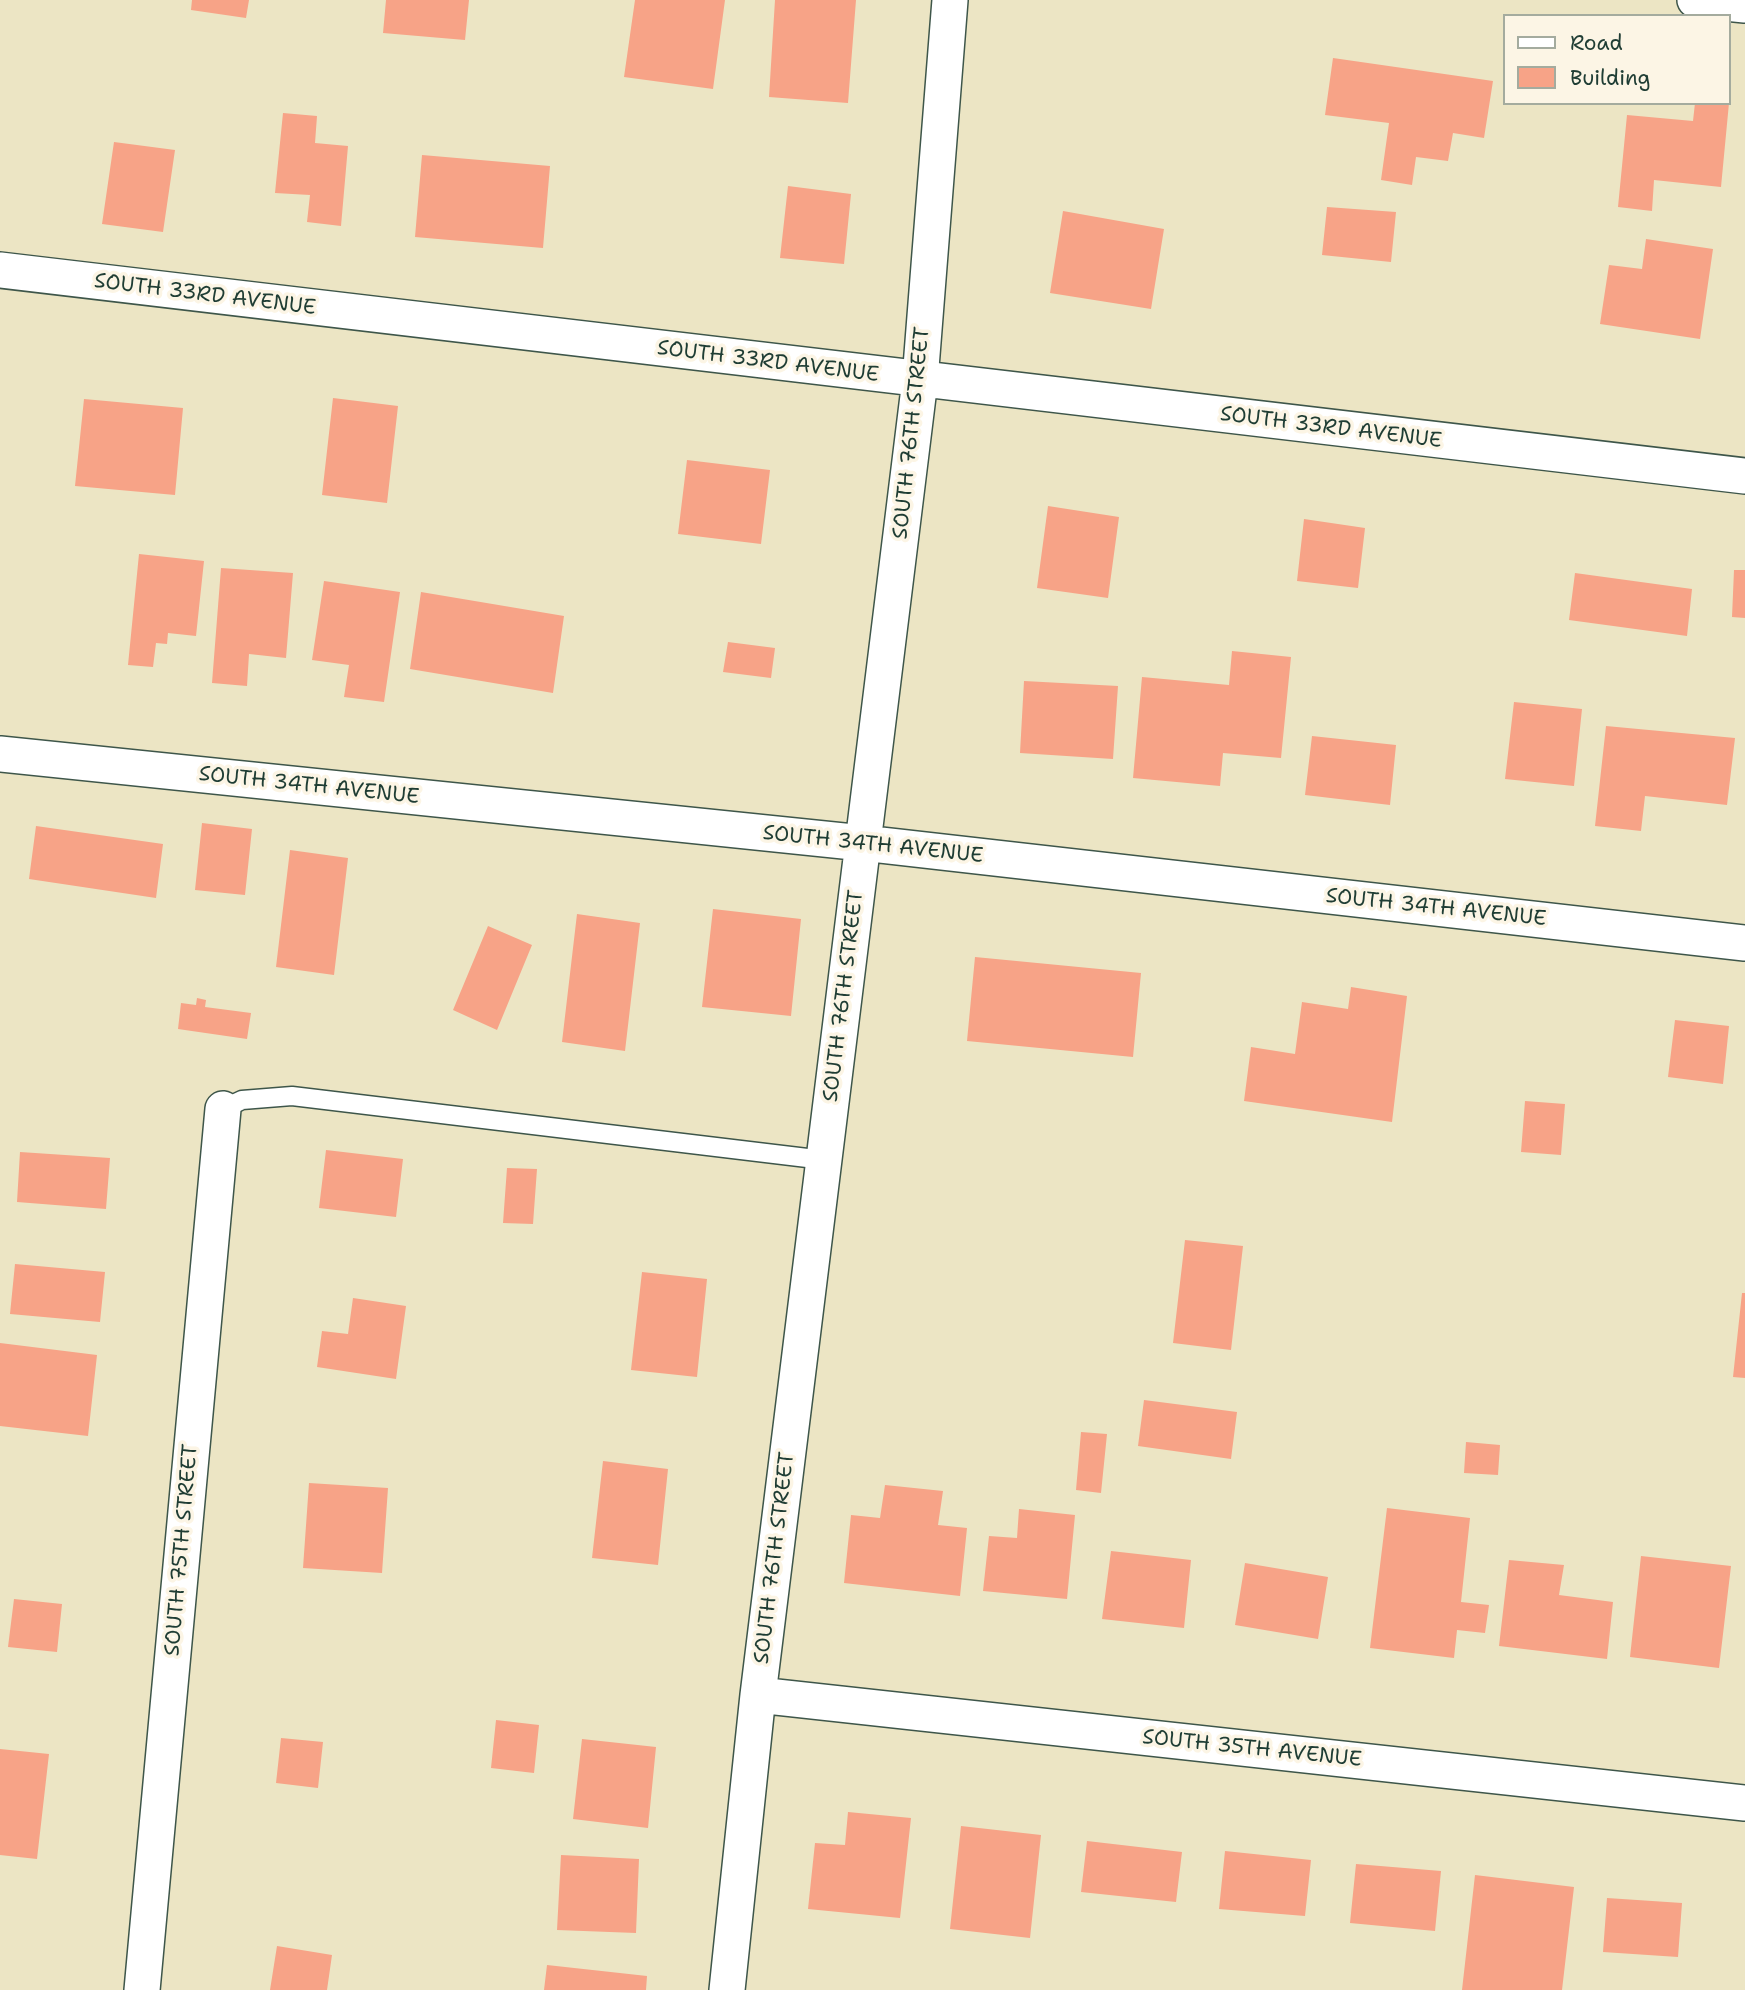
<!DOCTYPE html>
<html>
<head>
<meta charset="utf-8">
<style>
  body { margin:0 }
  #map { position:relative; width:1745px; height:1990px; overflow:hidden; background:#ece5c4; font-family:"Shantell Sans",sans-serif }
  canvas { display:block }
  .legend { position:absolute; left:1503px; top:14px; width:228px; height:91px; box-sizing:border-box; background:#fcf5e5; border:2px solid #a4ab9e; margin:0; padding:9px 12px; list-style:none; font-size:21px; color:#1f3d34 }
  .legend li { display:flex; align-items:center; gap:14px; height:35px }
  .legend b { width:35px; border:2px solid #a4ab9e }
</style>
</head>
<body>
<div id="map">
<canvas width="1745" height="1990"></canvas>
<ul class="legend">
<li><b style="height:9px;background:#fff"></b>Road</li>
<li><b style="height:19px;background:#f7a387"></b>Building</li>
</ul>
</div>
<script>
const g = document.querySelector('canvas').getContext('2d');
g.lineJoin = 'round';
function paint(path, color) {
  g.fillStyle = color;
  g.fill(path, 'evenodd');
}
function shape(rows) {
  const path = new Path2D();
  for (const r of rows) {
    path.moveTo(r[0], r[1]);
    for (let i = 2; i < r.length; i += 2) path.lineTo(r[i], r[i + 1]);
  }
  return path;
}
function trace(path, color, width, dash) {
  g.strokeStyle = color;
  g.lineWidth = width;
  g.lineCap = dash ? 'butt' : 'round';
  g.setLineDash(dash || []);
  g.stroke(path);
}
function label(font, color, halo, rows, align = 'center') {
  g.font = font + ' "Shantell Sans",sans-serif';
  g.lineWidth = 7;
  g.setLineDash([]);
  g.textBaseline = 'middle';
  g.strokeStyle = halo;
  g.fillStyle = color;
  for (const [text, x, y, turn = 0] of rows) {
    g.save();
    g.translate(x, y);
    g.rotate((+turn || 0) * Math.PI / 180);
    g.textAlign = isNaN(turn) ? turn : align;
    if (halo) g.strokeText(text, 0, 0);
    g.fillText(text, 0, 0);
    g.restore();
  }
}
paint(shape([
  [192,0,249,0,246,18,191,10],
  [386,0,469,0,465,40,383,33],
  [635,0,725,0,713,89,624,77],
  [775,0,856,0,848,103,769,97],
  [1333,58,1493,81,1484,138,1453,133,1448,161,1416,157,1412,185,1381,180,1389,123,1325,115],
  [1695,103,1729,103,1721,187,1654,180,1652,211,1618,207,1627,115,1693,121],
  [283,113,317,116,315,143,348,146,341,226,307,222,310,195,275,193],
  [114,142,175,150,163,232,102,224],
  [422,155,550,166,543,248,415,237],
  [788,186,851,194,844,264,780,258],
  [1327,207,1396,212,1391,262,1322,255],
  [1063,211,1164,229,1151,309,1050,293],
  [1646,239,1713,249,1700,339,1600,324,1609,265,1642,269],
  [333,398,398,406,387,503,322,495],
  [84,399,183,408,175,495,75,486],
  [687,460,770,470,761,544,678,534],
  [1048,506,1119,517,1108,598,1037,588],
  [1304,519,1365,528,1358,588,1297,581],
  [139,554,204,561,196,636,168,633,167,644,156,643,153,667,128,665],
  [221,568,293,573,286,658,249,654,247,686,212,683],
  [1734,570,1745,570,1745,618,1732,617],
  [1575,573,1692,589,1687,636,1569,620],
  [324,581,400,592,384,702,344,697,349,665,312,660],
  [421,592,564,616,553,693,410,669],
  [728,642,775,648,771,678,723,672],
  [1232,651,1291,657,1281,758,1223,753,1220,786,1133,778,1142,677,1229,685],
  [1024,681,1118,686,1113,759,1020,753],
  [1514,702,1582,709,1574,786,1505,779],
  [1606,726,1735,738,1727,805,1645,796,1641,831,1595,826],
  [1312,736,1396,745,1390,805,1305,795],
  [202,823,252,829,245,895,195,890],
  [36,826,163,844,156,898,29,879],
  [290,850,348,858,334,975,276,967],
  [713,909,801,919,791,1016,702,1007],
  [577,914,640,923,625,1051,562,1042],
  [488,926,532,945,497,1030,453,1010],
  [975,957,1141,973,1133,1057,967,1041],
  [1351,987,1407,996,1392,1122,1244,1101,1251,1047,1295,1054,1302,1002,1348,1009],
  [197,998,206,1000,205,1007,251,1013,247,1039,178,1029,181,1003,196,1005],
  [1675,1020,1729,1026,1723,1084,1668,1077],
  [1525,1101,1565,1104,1561,1155,1521,1152],
  [326,1150,403,1159,396,1217,319,1208],
  [20,1152,110,1158,106,1209,17,1202],
  [507,1168,537,1169,533,1224,503,1223],
  [1185,1240,1243,1246,1231,1350,1173,1343],
  [15,1264,105,1272,100,1322,10,1314],
  [642,1272,707,1279,697,1377,631,1370],
  [1742,1293,1745,1293,1745,1378,1733,1377],
  [353,1298,406,1306,396,1379,317,1367,322,1331,348,1334],
  [0,1343,97,1355,88,1436,0,1426],
  [1144,1400,1237,1412,1231,1459,1138,1446],
  [1081,1432,1107,1434,1101,1493,1076,1490],
  [1466,1442,1500,1445,1498,1475,1464,1473],
  [603,1461,668,1469,658,1565,592,1558],
  [309,1483,388,1488,382,1573,303,1568],
  [885,1485,943,1491,938,1525,967,1528,960,1596,844,1583,851,1515,880,1518],
  [1387,1508,1470,1518,1461,1602,1489,1605,1485,1633,1457,1630,1454,1658,1370,1648],
  [1019,1509,1075,1515,1067,1599,983,1591,989,1536,1017,1538],
  [1111,1551,1191,1560,1184,1628,1102,1619],
  [1641,1556,1731,1566,1719,1668,1630,1657],
  [1509,1560,1564,1565,1559,1595,1613,1602,1607,1659,1499,1646],
  [1245,1563,1328,1577,1318,1639,1235,1625],
  [14,1599,62,1604,57,1652,8,1647],
  [496,1720,539,1725,534,1773,491,1768],
  [281,1738,323,1742,318,1788,276,1783],
  [582,1739,656,1747,648,1828,573,1819],
  [0,1749,49,1754,37,1859,0,1855],
  [848,1812,911,1818,900,1918,808,1909,815,1843,845,1845],
  [961,1826,1041,1835,1030,1938,950,1929],
  [1087,1841,1182,1852,1176,1902,1081,1892],
  [1225,1851,1311,1860,1305,1916,1219,1909],
  [561,1855,639,1859,636,1933,557,1930],
  [1356,1864,1441,1871,1435,1931,1350,1923],
  [1475,1875,1574,1887,1562,1990,1462,1990],
  [1607,1898,1682,1903,1678,1957,1603,1952],
  [277,1946,332,1955,327,1990,270,1990],
  [547,1965,647,1976,646,1990,544,1990]
]), '#f7a387');
const service = shape([
  [223,1109,242,1100,292,1096,824,1160]
]);
const minor = shape([
  [1695,0,1745,5],
  [0,270,1745,476],
  [0,754,863,843,1745,943],
  [758,1695,1745,1803],
  [142,1990,223,1109],
  [727,1990,758,1695,920,380,950,0]
]);
trace(service, '#3e564a', 21);
trace(minor, '#3e564a', 38);
trace(service, '#fff', 18);
trace(minor, '#fff', 35);
label('21px', '#1f3d34', '#fcf5e5', [
  ["SOUTH 33RD AVENUE",205,295,7],
  ["SOUTH 33RD AVENUE",768,362,7],
  ["SOUTH 33RD AVENUE",1331,428,7],
  ["SOUTH 76TH STREET",912,433,-84],
  ["SOUTH 34TH AVENUE",309,786,6],
  ["SOUTH 34TH AVENUE",873,845,6],
  ["SOUTH 34TH AVENUE",1436,908,6],
  ["SOUTH 76TH STREET",844,996,-83],
  ["SOUTH 75TH STREET",182,1550,-85],
  ["SOUTH 76TH STREET",775,1558,-83],
  ["SOUTH 35TH AVENUE",1252,1749,6]
]);
</script>
</body>
</html>
